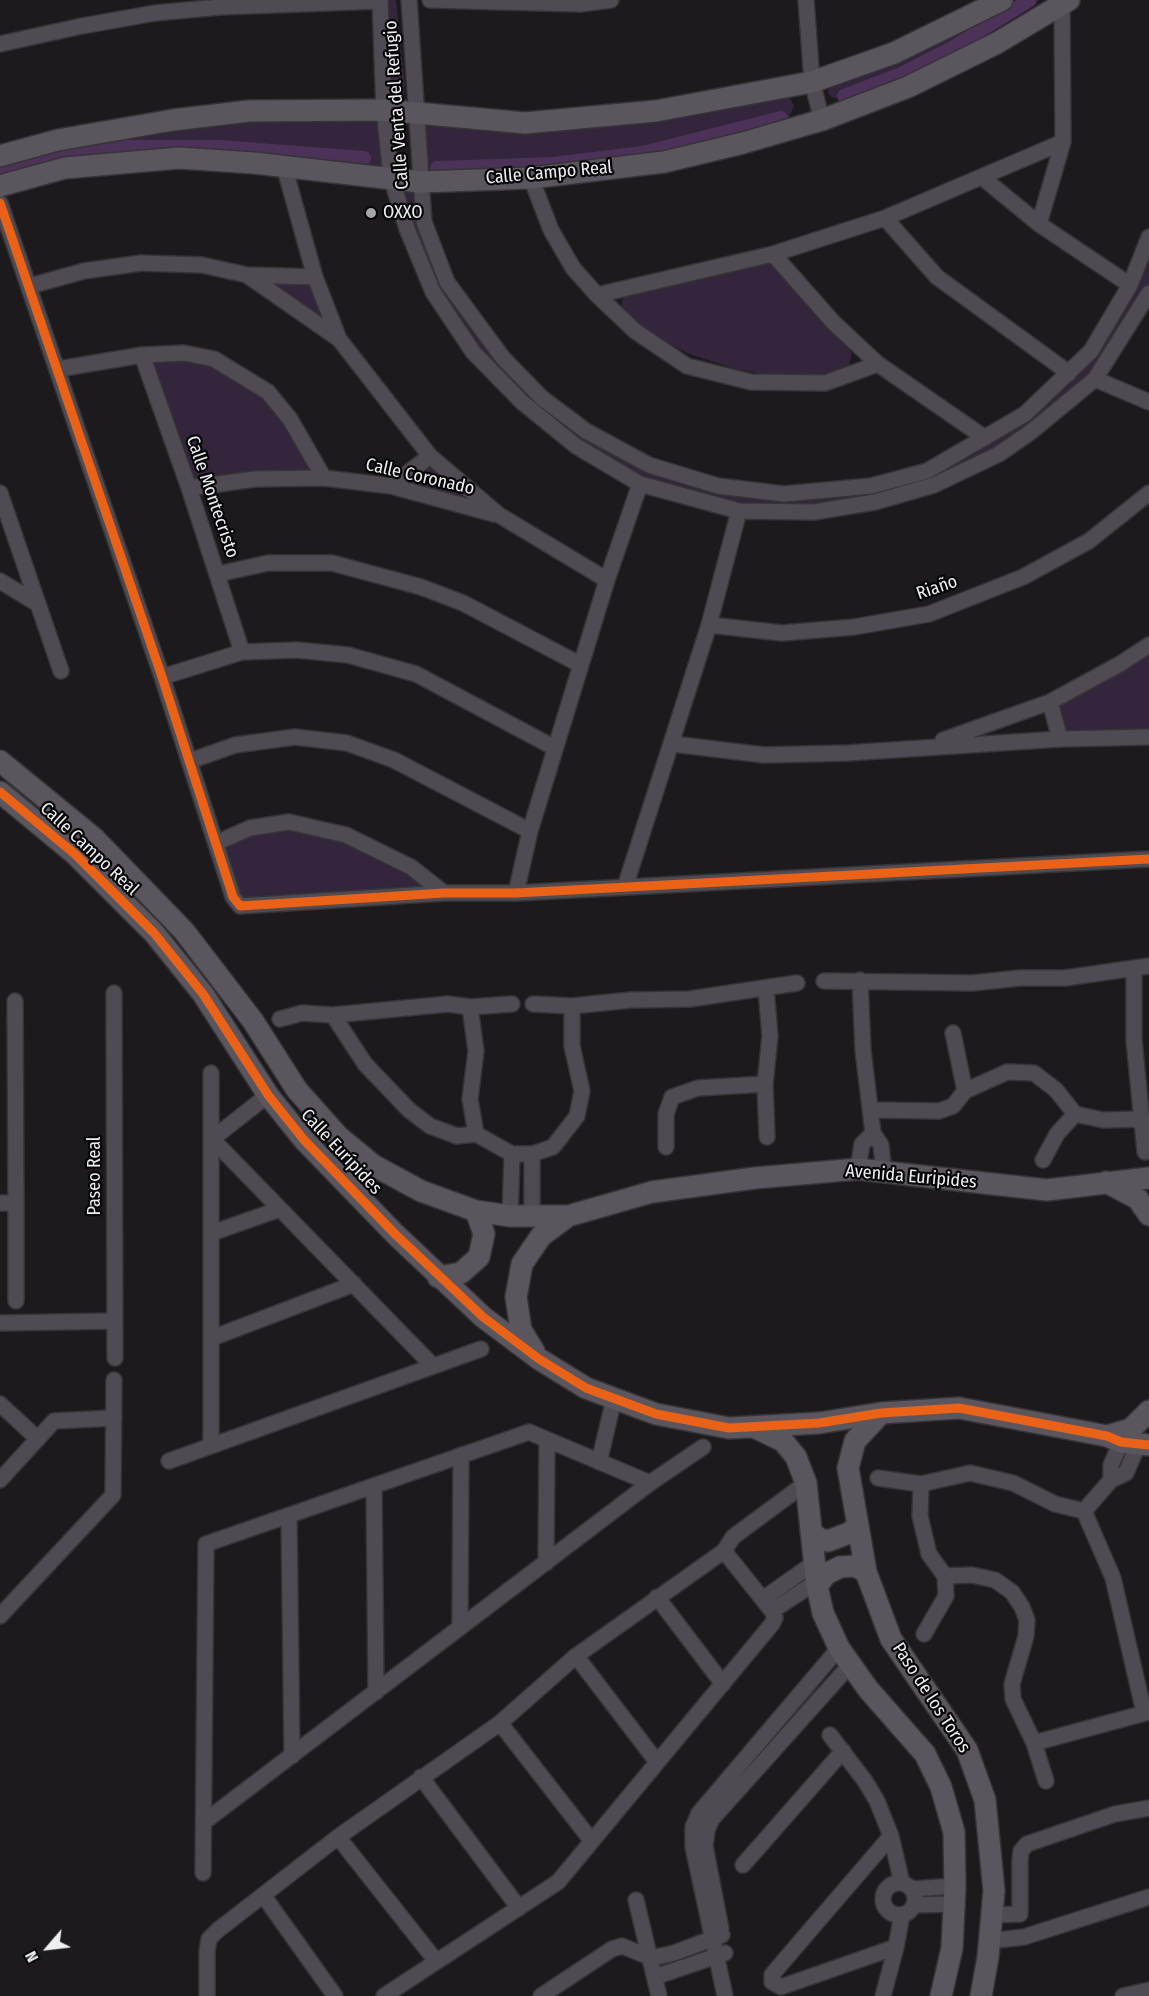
<!DOCTYPE html>
<html>
<head>
<meta charset="utf-8">
<style>
  body { margin:0 }
  #map { position:relative; width:1149px; height:1996px; overflow:hidden; background:#1c1a1d; font-family:"Fira Sans Condensed",sans-serif }
  canvas { display:block }
  .north { position:absolute; left:18px; top:1918px; width:60px; height:60px; -webkit-text-stroke:4px #060507; paint-order:stroke; rotate:242deg; font-size:16px; font-weight:700; line-height:24px; text-align:center; color:#efeef1 }
  .north::after { content:''; display:block; margin:auto; width:21px; height:27px; background:#efeef1; clip-path:polygon(50% 0,100% 100%,50% 72%,0 100%) }
</style>
</head>
<body>
<div id="map">
<canvas width="1149" height="1996"></canvas>
<div class="north">N</div>
</div>
<script>
const g = document.querySelector('canvas').getContext('2d');
g.lineJoin = 'round';
function paint(path, color) {
  g.fillStyle = color;
  g.fill(path, 'evenodd');
}
function shape(rows) {
  const path = new Path2D();
  for (const r of rows) {
    if (r.length === 3) {
      path.moveTo(r[0] + r[2], r[1]);
      path.arc(r[0], r[1], r[2], 0, 2 * Math.PI);
      continue;
    }
    path.moveTo(r[0], r[1]);
    for (let i = 2; i < r.length; i += 2) path.lineTo(r[i], r[i + 1]);
  }
  return path;
}
function trace(path, color, width, dash) {
  g.strokeStyle = color;
  g.lineWidth = width;
  g.lineCap = dash ? 'butt' : 'round';
  g.setLineDash(dash || []);
  g.stroke(path);
}
function label(font, color, halo, rows, align = 'center') {
  g.font = font + ' "Fira Sans Condensed",sans-serif';
  g.lineWidth = 4.5;
  g.setLineDash([]);
  g.textBaseline = 'middle';
  g.strokeStyle = halo;
  g.fillStyle = color;
  for (const [text, x, y, turn = 0] of rows) {
    g.save();
    g.translate(x, y);
    g.rotate((+turn || 0) * Math.PI / 180);
    g.textAlign = isNaN(turn) ? turn : align;
    if (halo) g.strokeText(text, 0, 0);
    g.fillText(text, 0, 0);
    g.restore();
  }
}
paint(shape([
  [385,0,396,0,405,85,404,97,399,100,388,96],
  [1016,0,1039,0,964,47,904,77,843,100,831,97,828,93,830,82],
  [789,96,794,106,789,117,778,122,643,155,439,173,426,170,424,124],
  [384,110,391,177,420,182,447,282,542,398,649,465,784,494,927,471,985,438,1091,351,1149,237,1149,293,1095,379,999,454,875,502,739,511,640,484,522,402,433,292,391,177,179,158,0,186,0,156,173,120],
  [772,261,841,336,852,354,849,365,839,372,804,376,761,374,736,369,689,354,653,335,626,315,621,306,624,295],
  [247,275,315,277,339,339],
  [184,353,268,392,324,477,189,488,142,355],
  [430,456,499,515,391,486],
  [1149,645,1149,737,1060,739,1050,702],
  [289,822,346,835,444,893,240,906,216,843]
]), '#33253b');
trace(shape([
  [844,96,901,74,952,48,1030,0],
  [437,168,553,164,643,153,781,118],
  [0,171,52,155,111,147,220,147,364,158]
]), '#4c3259', 14);
const street = shape([
  [380,0,384,110,391,177,407,229,433,292,473,352,522,402,576,446,640,484,739,511,814,512,875,502,934,485,999,454,1032,431,1095,379,1149,293],
  [409,0,424,222,447,282,503,358,542,398,586,431,649,465,718,486,784,494,871,486,927,471,1025,414,1091,351,1130,285,1149,237],
  [430,0,580,4,611,0],
  [806,0,812,82,822,120],
  [0,44,82,26,155,13,220,7,380,1],
  [284,166,315,277,339,339,430,456,499,515,607,580],
  [531,178,551,230,573,268,597,295,635,331,687,366,751,382,825,383,878,364],
  [983,178,1039,224,1130,285],
  [0,203,162,677,233,897,240,906,444,893,516,893,1149,859],
  [885,218,937,277,1069,373],
  [1039,224,1063,142,1062,5],
  [773,254,833,322,878,364,985,438],
  [247,275,339,339],
  [30,286,84,271,141,263,202,265,247,275,315,277],
  [597,295,773,254,885,218,1063,142],
  [142,355,189,488,242,652],
  [58,369,142,355,184,353,214,359,268,392,290,419,324,478],
  [1095,379,1149,402],
  [391,486,430,456],
  [189,488,255,479,324,478,391,486,494,514],
  [0,493,61,671],
  [218,574,268,563,332,563,421,587,463,603,581,665],
  [0,581,38,604],
  [709,625,782,633,854,627,929,614,1023,577,1089,541,1149,493],
  [162,677,242,652,297,650,348,655,416,674,555,748],
  [1050,702,1060,739],
  [943,740,1050,702,1120,664,1149,645],
  [673,744,764,755,847,753,1060,739,1149,737],
  [190,761,235,745,295,737,347,743,394,760,530,831],
  [216,843,250,828,289,822,346,835,411,867,444,893],
  [625,887,709,625,739,511],
  [516,893,530,831,607,580,640,484],
  [1134,968,1134,1040,1145,1152],
  [860,980,863,1050,873,1133,881,1145,884,1173],
  [824,981,972,983,1020,978,1065,978,1149,966],
  [766,989,770,1036,765,1084,767,1137],
  [114,993,115,1358],
  [533,1004,572,1006,631,1000,690,999,797,983],
  [470,1007,476,1051,470,1099,476,1134],
  [333,1015,365,1064,409,1110,430,1126,457,1136,476,1134,512,1154,532,1154,553,1147,577,1116,582,1091,572,1046,572,1006],
  [280,1019,302,1013,333,1015,448,1004,470,1007,512,1004],
  [953,1033,965,1091],
  [211,1073,211,1446],
  [871,1110,939,1111,953,1106,965,1091,1007,1072,1034,1073,1056,1090,1075,1114,1103,1120,1141,1119],
  [212,1139,433,1366],
  [212,1139,268,1095],
  [666,1147,666,1114,672,1097,698,1088,765,1084],
  [1043,1160,1057,1134,1075,1114],
  [858,1169,862,1144,873,1133],
  [0,1203,16,1203,15,1001],
  [510,1216,512,1154],
  [532,1216,532,1154],
  [212,1233,280,1209],
  [16,1301,16,1203],
  [0,1323,114,1321],
  [212,1338,354,1284],
  [0,1404,38,1439],
  [169,1461,481,1349],
  [599,1462,614,1399],
  [878,1478,921,1484,970,1473,1013,1483,1055,1504,1084,1511],
  [0,1480,54,1421,114,1418],
  [1111,1480,1111,1465,1121,1442],
  [921,1484,920,1516,929,1554,945,1576,946,1596,924,1634],
  [374,1488,376,1692],
  [1084,1511,1113,1578,1144,1712],
  [1084,1511,1111,1480,1126,1473,1138,1445],
  [289,1516,292,1756],
  [546,1563,547,1440],
  [945,1576,972,1575,995,1580,1012,1592,1022,1607,1027,1620,1026,1636,1012,1684,1013,1699,1034,1743,1046,1781],
  [657,1597,723,1684],
  [763,1599,814,1563],
  [772,1611,816,1582],
  [0,1616,113,1495,114,1380],
  [460,1627,461,1455],
  [576,1656,657,1762],
  [500,1723,591,1840],
  [830,1735,865,1781,877,1801,891,1836,902,1883],
  [1034,1743,1149,1712],
  [421,1777,519,1908],
  [204,1822,650,1483,703,1447],
  [891,1836,775,1971,772,1975,772,1982,781,1987,896,1947],
  [338,1837,436,1961],
  [743,1865,843,1751],
  [203,1873,206,1544,529,1432,650,1483],
  [899,1899,16],
  [912,1889,955,1886],
  [263,1895,335,1996],
  [636,1900,659,1996],
  [914,1905,954,1904],
  [993,1915,1020,1914,1020,1860,1021,1851,1027,1844,1115,1814,1149,1808],
  [721,1929,705,1846,707,1830,712,1819,850,1665],
  [989,1941,1024,1937,1149,1897],
  [655,1977,725,1953],
  [207,1996,207,1951,209,1939,218,1930,338,1837,500,1723,576,1656,724,1551,733,1537,806,1483],
  [384,1996,558,1882,772,1624,775,1618,772,1611,724,1551],
  [541,1996,612,1949,622,1946,652,1958,674,1953,722,1935],
  [725,1996,693,1847,693,1827,699,1813,839,1648],
  [883,1996,896,1947,902,1915],
  [1123,1996,1149,1990]
]);
const secondary = shape([
  [0,156,58,140,173,120,249,111,384,110,525,123,656,111,812,82,894,53,1002,0],
  [0,186,65,168,179,158,254,163,420,182,531,178,664,162,743,143,822,120,908,87,997,43,1069,0],
  [0,761,94,838,184,931,253,1021,297,1090,338,1136,373,1165,421,1191,476,1211,510,1216,568,1216,652,1192,755,1178,858,1169,1047,1190,1149,1178],
  [0,792,76,855,154,933,203,994,268,1095,304,1140,395,1234,483,1317,539,1359,586,1388,656,1414,729,1428,819,1423,881,1413,959,1408,1107,1436,1121,1442,1149,1445],
  [1106,1182,1138,1199,1149,1215],
  [438,1277,461,1273,479,1257,484,1234,476,1211],
  [534,1351,521,1330,516,1297,522,1264,541,1236,568,1216],
  [881,1413,855,1441,848,1468,866,1572,891,1639,967,1750,985,1800,994,1891,988,1957,981,1996],
  [756,1428,783,1441,796,1457,806,1483,817,1586,823,1613,839,1648,868,1689,925,1754,941,1787,954,1832,955,1886,952,1948,941,1996],
  [1107,1436,1131,1429,1149,1411],
  [811,1532,820,1539,828,1541,849,1533,858,1526],
  [817,1586,826,1574,840,1567,855,1566,866,1572]
]);
trace(street, '#353436', 18);
trace(secondary, '#353436', 24);
trace(street, '#504b52', 15);
trace(secondary, '#5b565e', 21);
trace(shape([
  [0,203,162,677,233,897,240,906,444,893,516,893,1149,859],
  [0,792,76,855,154,933,203,994,268,1095,304,1140,395,1234,483,1317,539,1359,586,1388,656,1414,729,1428,819,1423,881,1413,959,1408,1107,1436,1121,1442,1149,1445]
]), '#ea6118', 9);
for (const [x, y, r, color] of [
  [371,213,6,"#a5a4a7"]
]) {
  const dot = new Path2D();
  dot.arc(x, y, r, 0, 2 * Math.PI);
  g.fillStyle = color;
  g.fill(dot);
  trace(dot, '#060507', 2);
}
label('18px', '#efeef1', '#060507', [
  ["Calle Venta del Refugio",397,105,-94],
  ["Calle Campo Real",549,173,-5],
  ["Calle Coronado",420,477,13],
  ["Calle Montecristo",212,497,71],
  ["Riaño",937,588,-19],
  ["Calle Campo Real",89,849,43],
  ["Calle Eurípides",341,1152,47],
  ["Paseo Real",95,1176,-90],
  ["Avenida Euripides",911,1177,5],
  ["Paso de los Toros",931,1698,57]
]);
label('18px', '#efeef1', '#060507', [
  ["OXXO",383,213]
], 'left');
</script>
</body>
</html>
